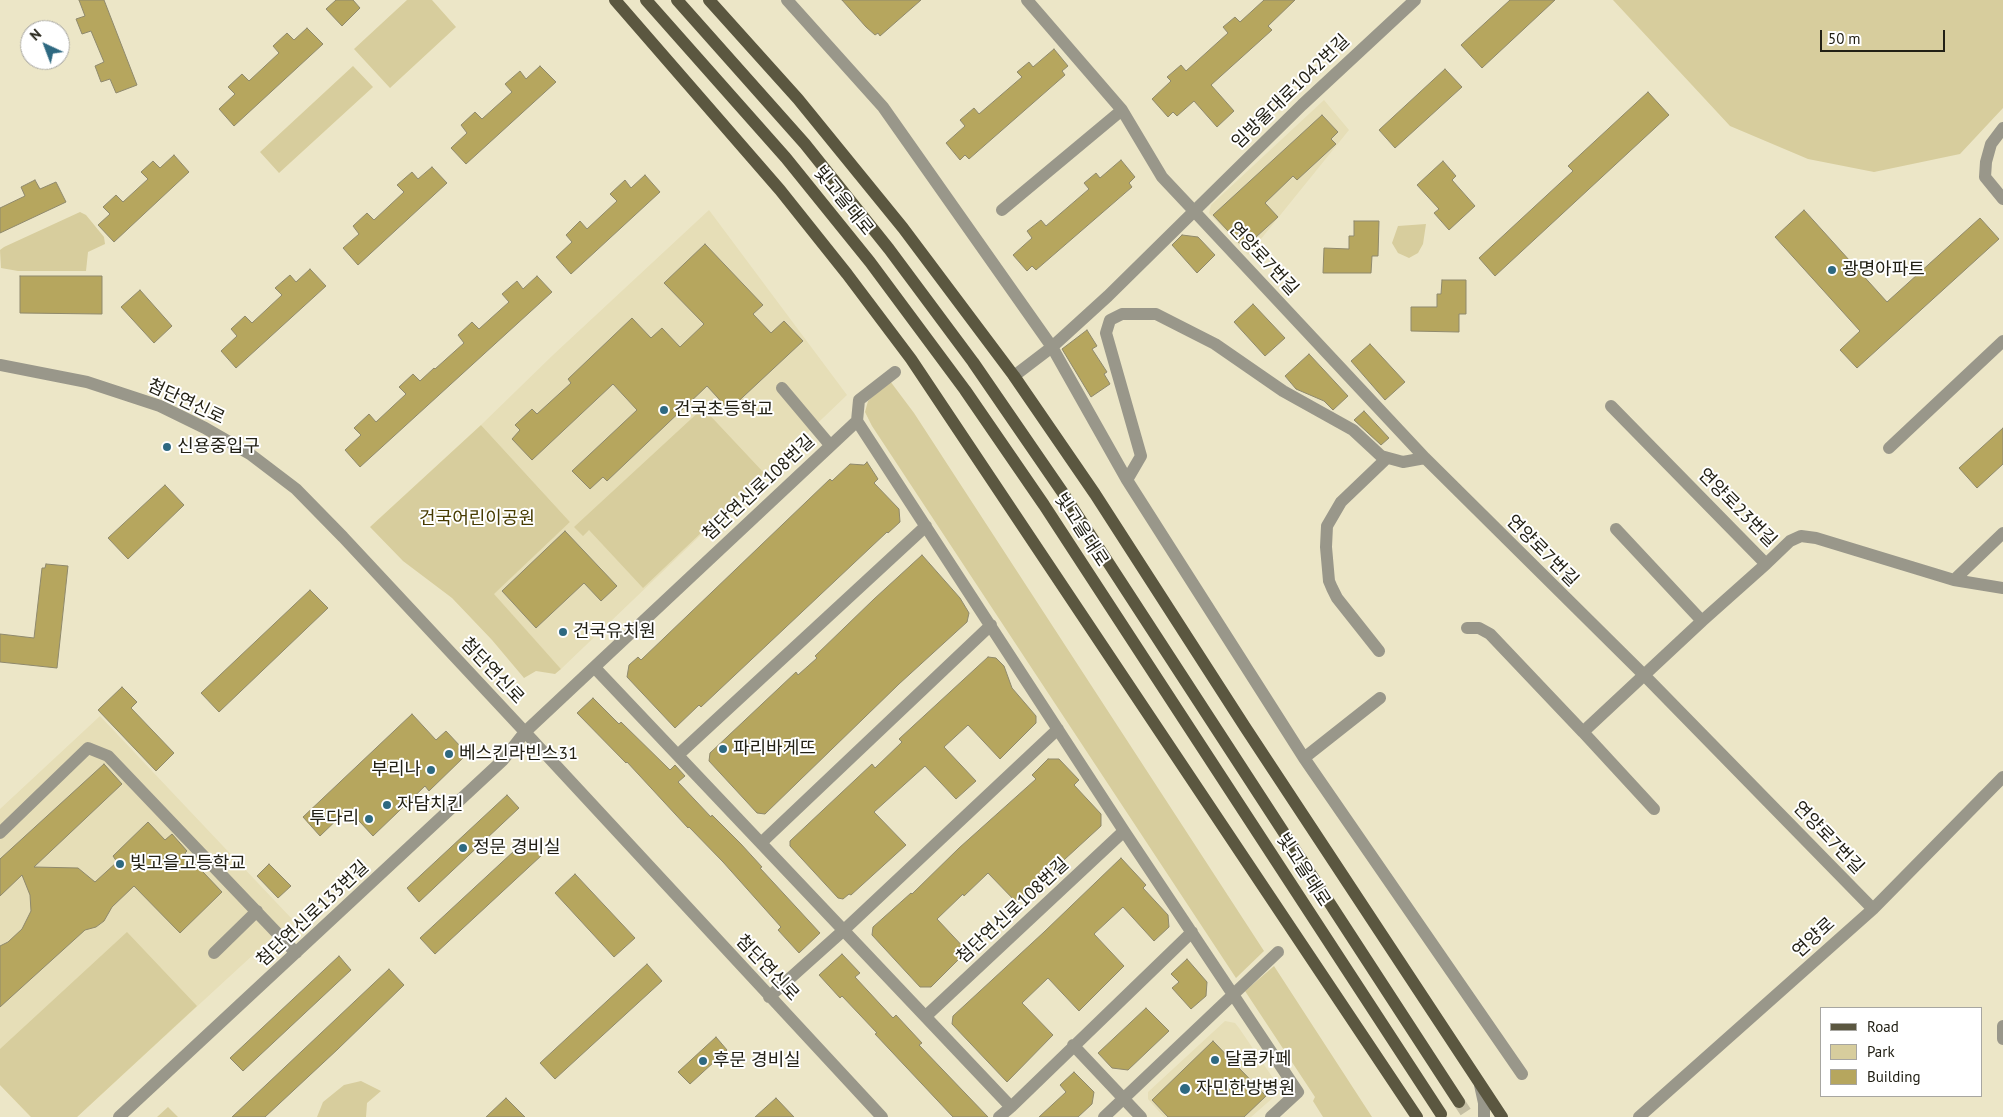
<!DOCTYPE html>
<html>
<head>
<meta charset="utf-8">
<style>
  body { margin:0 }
  #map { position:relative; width:2003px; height:1117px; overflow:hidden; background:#ece6c7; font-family:"PT Sans",sans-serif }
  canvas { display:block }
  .legend { position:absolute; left:1820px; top:1007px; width:162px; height:90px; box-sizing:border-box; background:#fff; border:1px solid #a7a6a1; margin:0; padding:6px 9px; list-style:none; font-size:15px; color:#222015 }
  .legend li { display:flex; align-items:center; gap:10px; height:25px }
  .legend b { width:25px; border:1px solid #a7a6a1 }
  .north { position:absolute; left:20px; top:20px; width:50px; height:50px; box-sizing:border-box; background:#fff; border:1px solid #a7a6a1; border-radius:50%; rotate:317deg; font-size:14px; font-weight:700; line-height:20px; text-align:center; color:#222015 }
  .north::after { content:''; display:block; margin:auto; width:18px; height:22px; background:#2e6981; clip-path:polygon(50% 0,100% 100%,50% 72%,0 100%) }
  .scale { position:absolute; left:1820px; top:30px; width:125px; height:22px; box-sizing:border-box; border:2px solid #222015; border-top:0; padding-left:6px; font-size:15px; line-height:18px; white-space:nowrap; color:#222015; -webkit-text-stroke:4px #fff; paint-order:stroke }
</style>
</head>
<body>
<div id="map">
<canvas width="2003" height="1117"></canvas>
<ul class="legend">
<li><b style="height:6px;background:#5b5740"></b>Road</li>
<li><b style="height:14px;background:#d7cd9d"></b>Park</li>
<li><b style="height:14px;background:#b6a65e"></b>Building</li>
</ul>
<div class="north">N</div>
<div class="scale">50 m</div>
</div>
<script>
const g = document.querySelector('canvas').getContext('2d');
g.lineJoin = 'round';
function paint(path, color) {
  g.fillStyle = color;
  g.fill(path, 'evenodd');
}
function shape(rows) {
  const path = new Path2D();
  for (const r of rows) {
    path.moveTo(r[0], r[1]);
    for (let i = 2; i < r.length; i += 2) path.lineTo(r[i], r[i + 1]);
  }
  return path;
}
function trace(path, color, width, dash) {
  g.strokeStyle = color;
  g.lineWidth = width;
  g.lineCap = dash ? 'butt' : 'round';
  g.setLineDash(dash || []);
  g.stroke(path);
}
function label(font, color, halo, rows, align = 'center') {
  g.font = font + ' "PT Sans","Noto Sans KR",sans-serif';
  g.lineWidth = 4;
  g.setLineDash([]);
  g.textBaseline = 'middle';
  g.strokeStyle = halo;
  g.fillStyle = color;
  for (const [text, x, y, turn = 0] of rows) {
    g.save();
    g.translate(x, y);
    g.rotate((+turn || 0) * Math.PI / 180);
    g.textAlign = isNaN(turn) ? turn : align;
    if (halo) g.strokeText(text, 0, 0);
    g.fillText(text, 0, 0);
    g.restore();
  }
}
paint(shape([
  [1324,100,1349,130,1248,255,1209,213,1211,205],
  [709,210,847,395,561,669,493,594,570,522,481,425,553,355],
  [100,716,292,919,77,1117,31,1117,0,1085,0,809],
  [1225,1021,1235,1023,1239,1028,1275,1081,1275,1096,1251,1117,1164,1117,1148,1099,1148,1092]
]), '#e6deb7');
paint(shape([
  [407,0,432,0,456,27,390,88,354,49],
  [1613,0,2003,0,2003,108,1960,154,1874,172,1808,159,1730,126],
  [353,66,373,87,279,173,260,152],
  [80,212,86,215,104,237,105,244,88,252,86,271,18,271,1,268,0,250,4,247],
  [1426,224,1423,244,1418,253,1409,258,1398,253,1392,243,1398,226],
  [890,381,914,413,1264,951,1236,978,872,426,865,412,868,401],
  [703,408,764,473,643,588,589,530,583,536,574,527],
  [481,425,570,522,494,594,561,669,555,674,536,671,524,678,492,640,452,598,403,561,370,527],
  [127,932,197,1006,77,1117,31,1117,0,1085,0,1049],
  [1274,966,1372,1117,1323,1117,1313,1101,1315,1097,1245,991],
  [361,1081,381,1091,367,1103,366,1117,317,1117,323,1102,344,1085],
  [168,1107,178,1117,157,1117]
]), '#d7cd9d');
const building = shape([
  [79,0,104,0,137,85,116,93,110,79,101,82,95,66,104,62,91,31,82,34,76,19,85,16,79,0],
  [336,0,353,0,360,8,342,26,326,9,336,0],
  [842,0,921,0,880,36,878,33,875,35,866,27,842,0],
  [1264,0,1295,0,1268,26,1272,30,1211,85,1234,111,1217,127,1194,101,1177,116,1173,112,1168,117,1152,99,1171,81,1167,77,1181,65,1186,71,1228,33,1223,27,1235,17,1240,22,1264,0],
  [1510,0,1555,0,1482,68,1461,45,1510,0],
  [307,28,323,44,234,126,219,109,235,94,228,87,242,74,249,81,279,53,273,46,287,33,294,40,307,28],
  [1054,49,1068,66,1062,71,1065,75,969,159,965,155,960,160,946,143,965,126,960,120,974,108,979,114,1022,77,1017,72,1029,62,1033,67,1054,49],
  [540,66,556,82,466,164,451,148,467,133,461,125,475,112,482,119,512,92,505,84,520,71,526,79,540,66],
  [1445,69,1462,87,1395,148,1379,130,1445,69],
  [1648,92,1669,115,1495,276,1479,258,1573,171,1568,166,1648,92],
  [1322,115,1338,132,1331,139,1336,144,1297,180,1293,176,1265,203,1278,217,1244,248,1213,215,1322,115],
  [174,155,189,172,114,242,98,225,110,214,103,207,116,195,123,202,148,179,141,172,153,161,160,168,174,155],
  [1121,160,1135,177,1129,183,1132,187,1036,270,1032,266,1027,271,1013,255,1032,238,1027,231,1041,220,1046,226,1089,189,1084,183,1096,173,1100,178,1121,160],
  [1443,161,1456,176,1452,180,1475,206,1449,230,1434,213,1439,209,1417,185,1443,161],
  [432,167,447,183,358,265,343,248,359,234,353,226,367,213,374,220,404,192,397,185,412,172,418,179,432,167],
  [645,175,660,192,571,274,556,257,572,242,566,235,580,221,587,229,617,201,610,194,625,180,631,188,645,175],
  [35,180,40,189,56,182,66,202,0,233,0,208,25,196,21,187,35,180],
  [1804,210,1887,302,1980,218,1999,239,1857,368,1840,350,1860,331,1775,237,1804,210],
  [1354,221,1379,221,1378,256,1372,256,1371,273,1323,273,1324,248,1349,249,1349,236,1354,236,1354,221],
  [1182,235,1198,237,1215,255,1197,273,1172,245,1182,235],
  [705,244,763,305,753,314,771,333,784,321,803,341,729,410,707,386,607,481,603,477,590,489,572,471,637,410,613,384,532,460,512,439,520,430,515,425,532,409,537,414,571,383,568,379,632,318,651,338,662,328,680,347,704,324,664,283,705,244],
  [310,269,326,286,236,368,221,351,237,336,231,329,245,316,252,323,282,295,275,288,290,275,296,282,310,269],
  [20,276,102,276,102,314,20,313,20,276],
  [537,276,552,292,360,467,345,450,361,435,354,428,369,414,376,422,406,394,399,387,413,374,420,381,434,368,435,369,464,343,458,335,472,322,479,329,509,302,502,294,517,281,523,289,537,276],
  [1442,280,1466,280,1466,314,1459,314,1459,332,1411,331,1411,307,1437,307,1437,294,1441,294,1442,280],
  [140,290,172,326,154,343,121,307,140,290],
  [1253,304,1285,338,1265,356,1234,322,1253,304],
  [1087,330,1097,346,1092,349,1107,372,1104,374,1110,384,1091,397,1062,349,1087,330],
  [1370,344,1405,382,1385,400,1351,361,1370,344],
  [1309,354,1348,396,1333,410,1324,401,1296,389,1285,376,1309,354],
  [1364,411,1389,438,1381,445,1354,420,1364,411],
  [2003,428,2003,464,1977,488,1959,468,2003,428],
  [867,462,878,479,874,483,899,509,900,522,888,533,887,532,701,707,699,705,675,728,627,677,629,665,638,657,641,660,830,479,832,481,850,464,864,465,867,462],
  [165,485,184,505,128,559,108,538,165,485],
  [565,531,617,586,601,601,584,583,536,628,502,591,565,531],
  [922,555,960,598,969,613,967,622,899,684,765,814,757,813,709,761,710,753,796,672,798,675,817,658,815,656,874,599,922,555],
  [46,564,68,566,57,668,0,662,0,634,34,638,42,568,45,568,46,564],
  [310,590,328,608,219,712,201,693,310,590],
  [988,657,996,658,1004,666,1012,688,1036,716,1036,723,1000,759,968,725,944,747,976,781,956,799,925,766,874,812,906,845,851,895,849,894,843,899,838,898,790,846,790,841,872,764,875,768,902,742,899,739,988,657],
  [122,687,137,702,131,708,174,753,156,771,98,710,122,687],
  [593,698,619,724,621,722,670,770,675,765,685,776,678,782,711,817,712,815,741,844,762,867,760,868,820,933,799,953,778,930,781,927,723,862,689,827,688,828,627,762,626,763,577,713,593,698],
  [412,714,436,740,446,731,461,747,458,749,465,756,429,791,425,786,373,836,348,809,320,836,303,817,412,714],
  [1048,759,1059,759,1079,780,1074,785,1101,814,1101,826,1017,903,988,873,964,896,963,894,937,919,967,951,931,987,920,987,872,935,873,927,911,893,912,894,959,848,1036,779,1032,775,1048,759],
  [104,764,122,784,34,867,78,868,95,882,117,862,113,856,148,822,165,840,172,834,187,851,185,853,222,892,180,933,134,886,112,907,104,921,96,927,85,930,0,1007,0,946,8,942,22,929,31,911,30,895,22,875,0,896,0,859,104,764],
  [507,795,519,808,419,902,407,888,507,795],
  [527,839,542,855,435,954,420,938,527,839],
  [1121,858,1146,885,1143,888,1168,915,1169,927,1154,941,1123,907,1094,934,1124,966,1079,1011,1048,978,1022,1003,1053,1035,1007,1082,952,1024,953,1016,1044,932,1121,858],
  [269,864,291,886,278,898,257,876,269,864],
  [575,874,635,938,614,957,555,893,575,874],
  [842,954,860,973,855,977,893,1018,896,1015,922,1043,919,1045,988,1117,953,1117,875,1034,877,1033,842,996,840,998,819,975,842,954],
  [339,956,351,970,243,1071,230,1058,339,956],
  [1187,959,1207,982,1206,996,1191,1009,1172,988,1179,982,1171,974,1187,959],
  [647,964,662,981,555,1079,540,1063,647,964],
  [389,969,404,985,338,1049,265,1117,232,1117,389,969],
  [1146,1008,1169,1031,1128,1070,1112,1068,1098,1053,1146,1008],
  [716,1037,727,1050,690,1084,678,1072,716,1037],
  [1213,1041,1266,1096,1244,1117,1168,1117,1152,1100,1213,1041],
  [1074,1072,1094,1092,1092,1104,1078,1117,1039,1117,1066,1092,1060,1085,1074,1072],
  [506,1098,525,1117,486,1117,506,1098],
  [776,1098,794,1117,755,1117,776,1098]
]);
paint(building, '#b6a65e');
trace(building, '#8f896c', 1);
trace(shape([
  [1459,1102,1469,1117]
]), '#c4bea3', 12, [12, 6]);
trace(shape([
  [787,0,883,107,1052,347,1127,480,1304,758,1522,1074],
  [1027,0,1122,110,1162,177,1194,211,1425,458,1644,675,1873,909],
  [2003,128,1991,144,1986,162,1985,177,2003,199],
  [1002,210,1122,110],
  [0,365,87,382,160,406,205,428,250,454,296,489,343,537,525,732,882,1117],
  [1014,376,1052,347,1108,296,1302,105,1415,0],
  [782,388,830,445],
  [1611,406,1766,564,1790,541,1801,536,1816,538,1954,580,2003,588],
  [857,421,1124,831,1298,1092,1271,1117],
  [857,421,859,400,895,372],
  [1889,448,2003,341],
  [1127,480,1141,456,1106,333,1110,320,1122,314,1156,314,1215,344,1283,391,1353,430,1381,456,1403,462,1425,458],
  [1954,580,2003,533],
  [1702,621,1766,564],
  [1467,628,1479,628,1490,634,1583,732,1702,621,1616,529],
  [1379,651,1337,598,1332,588,1329,581,1326,547,1327,526,1341,502,1387,458],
  [595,668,1011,1107,1192,932],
  [1583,732,1654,809],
  [678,755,926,526],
  [1304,758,1380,698],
  [0,833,88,748,108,756,296,953],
  [761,843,991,625],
  [214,953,257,911],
  [769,997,845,929,1058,729],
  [926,1016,1124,831],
  [2003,1026,2003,1039],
  [1073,1045,1141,1117],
  [1480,1085,1484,1103,1484,1117],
  [119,1117,503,760,525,732,857,421],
  [999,1117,1011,1107],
  [1104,1117,1278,952],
  [1639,1117,1873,909,2003,777]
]), '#99978a', 12);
trace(shape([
  [615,0,780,190,847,274,911,359,1417,1117],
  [646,0,786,158,870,262,965,390,1044,505,1441,1114],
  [677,0,805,144,889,249,973,362,1063,493,1459,1102],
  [709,0,798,99,903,228,1014,376,1095,494,1245,727,1502,1117]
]), '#5b5740', 12);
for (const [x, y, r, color] of [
  [1832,270,5,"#2e6981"],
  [664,410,5,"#2e6981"],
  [167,447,5,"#2e6981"],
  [563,632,5,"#2e6981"],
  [723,749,5,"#2e6981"],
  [449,754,5,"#2e6981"],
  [431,770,5,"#2e6981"],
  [387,805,5,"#2e6981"],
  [369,819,5,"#2e6981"],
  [463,848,5,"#2e6981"],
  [120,864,5,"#2e6981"],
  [1215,1060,5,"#2e6981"],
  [703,1061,5,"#2e6981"],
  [1185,1089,6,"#2e6981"]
]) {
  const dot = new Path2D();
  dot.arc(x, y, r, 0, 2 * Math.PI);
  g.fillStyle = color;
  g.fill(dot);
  trace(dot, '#fff', 2);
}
label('18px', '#222015', '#fff', [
  ["임방울대로1042번길",1291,92,-44],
  ["빛고을대로",843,201,51],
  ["연양로7번길",1263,259,47],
  ["첨단연신로",186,402,25],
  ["첨단연신로108번길",759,488,-43],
  ["연양로23번길",1737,508,45],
  ["빛고을대로",1081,530,57],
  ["연양로7번길",1542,551,45],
  ["첨단연신로",492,671,47],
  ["연양로7번길",1828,838,46],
  ["빛고을대로",1303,870,57],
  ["첨단연신로108번길",1013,911,-43],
  ["첨단연신로133번길",313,914,-43],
  ["연양로",1814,938,-42],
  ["첨단연신로",767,968,47]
]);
label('18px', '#222015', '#fff', [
  ["광명아파트",1842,270],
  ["건국초등학교",674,410],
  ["신용중입구",177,447],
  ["건국유치원",573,632],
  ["파리바게뜨",733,749],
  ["베스킨라빈스31",459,754],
  ["부리나",421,770,"right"],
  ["자담치킨",397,805],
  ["투다리",359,819,"right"],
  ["정문 경비실",473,848],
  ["빛고을고등학교",130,864],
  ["달콤카페",1225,1060],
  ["후문 경비실",713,1061],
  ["자민한방병원",1196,1089]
], 'left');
label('18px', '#473b00', '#fff', [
  ["건국어린이공원",477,519]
]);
</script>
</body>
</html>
